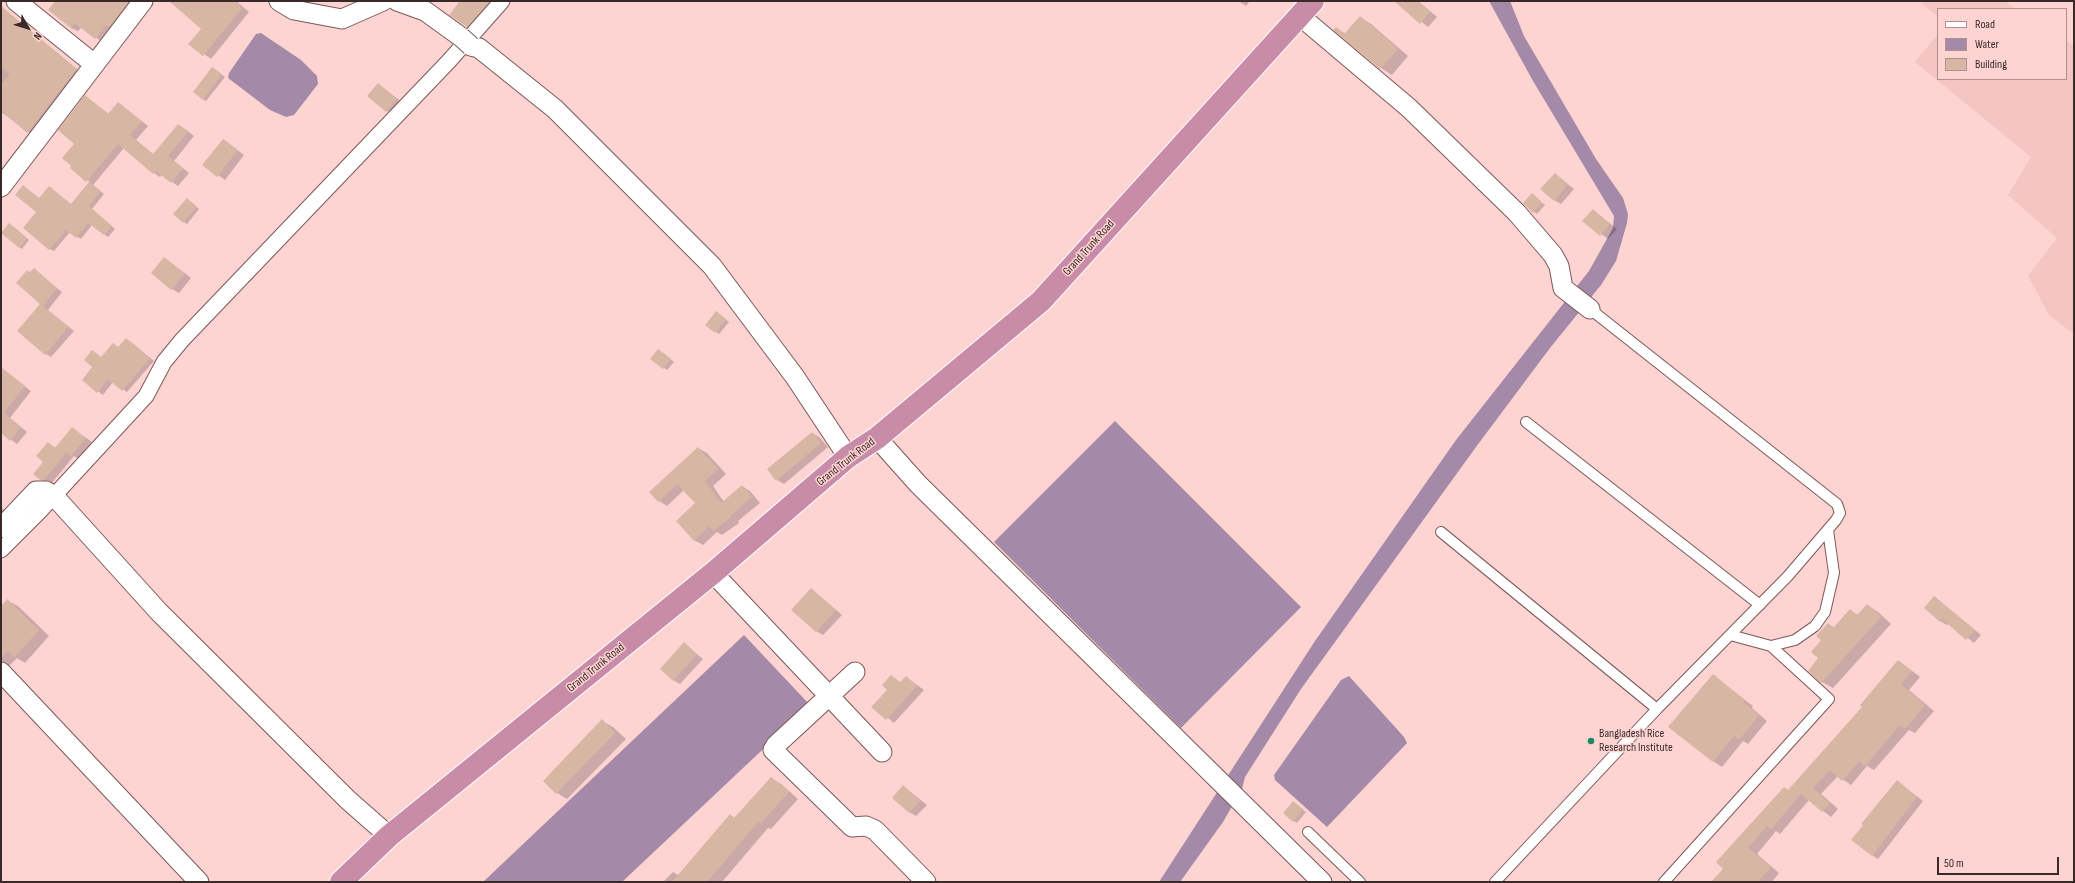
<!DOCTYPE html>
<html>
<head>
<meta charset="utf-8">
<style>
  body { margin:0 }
  #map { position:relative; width:2075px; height:883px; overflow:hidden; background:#fdd4d2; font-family:"Sofia Sans Condensed",sans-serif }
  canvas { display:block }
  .frame { position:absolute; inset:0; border:2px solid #392a29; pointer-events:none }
  .legend { position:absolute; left:1937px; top:8px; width:130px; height:72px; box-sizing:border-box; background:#fdd4d2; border:1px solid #af908e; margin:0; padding:5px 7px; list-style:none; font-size:12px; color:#392a29 }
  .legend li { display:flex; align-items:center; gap:8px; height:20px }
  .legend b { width:20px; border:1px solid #af908e }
  .north { position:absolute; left:8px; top:8px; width:40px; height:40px; -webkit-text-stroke:3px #fdd4d2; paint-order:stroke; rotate:129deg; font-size:11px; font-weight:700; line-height:16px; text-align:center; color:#392a29 }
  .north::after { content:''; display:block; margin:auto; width:14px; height:18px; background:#392a29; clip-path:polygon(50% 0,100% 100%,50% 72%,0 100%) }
  .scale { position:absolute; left:1937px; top:857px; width:122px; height:18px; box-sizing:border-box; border:2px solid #392a29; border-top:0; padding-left:5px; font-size:12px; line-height:14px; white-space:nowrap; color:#392a29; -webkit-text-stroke:3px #fdd4d2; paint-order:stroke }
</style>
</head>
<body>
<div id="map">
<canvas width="2075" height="883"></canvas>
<div class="frame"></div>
<ul class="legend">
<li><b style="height:5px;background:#fff"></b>Road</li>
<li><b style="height:11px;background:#a48aa8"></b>Water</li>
<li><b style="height:11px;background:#d8b6a4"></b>Building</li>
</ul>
<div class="north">N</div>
<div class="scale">50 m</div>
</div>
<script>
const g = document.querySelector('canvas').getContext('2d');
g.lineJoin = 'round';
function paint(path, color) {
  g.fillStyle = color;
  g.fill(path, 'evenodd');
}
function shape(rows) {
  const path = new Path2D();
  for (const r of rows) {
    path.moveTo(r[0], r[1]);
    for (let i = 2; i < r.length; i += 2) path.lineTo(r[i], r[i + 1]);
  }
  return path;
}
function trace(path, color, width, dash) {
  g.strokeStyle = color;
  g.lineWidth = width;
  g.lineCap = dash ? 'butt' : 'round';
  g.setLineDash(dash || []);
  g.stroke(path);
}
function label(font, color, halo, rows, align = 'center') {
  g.font = font + ' "Sofia Sans Condensed",sans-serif';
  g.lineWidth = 3;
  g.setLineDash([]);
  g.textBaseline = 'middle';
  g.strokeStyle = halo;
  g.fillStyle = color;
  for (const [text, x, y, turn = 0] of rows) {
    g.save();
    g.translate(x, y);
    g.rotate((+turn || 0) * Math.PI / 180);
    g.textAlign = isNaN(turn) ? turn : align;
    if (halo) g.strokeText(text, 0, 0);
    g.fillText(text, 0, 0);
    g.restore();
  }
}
paint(shape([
  [1919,1,2005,1,2015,9,1938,9,1938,17],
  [1938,34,1938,79,2066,79,2066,41,2074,45,2074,334,2049,315,2028,276,2057,238,2008,195,2031,157,1915,62]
]), '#f4c5c3');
paint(shape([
  [1489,1,1510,1,1524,36,1596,159,1623,198,1628,214,1627,223,1616,261,1601,285,1550,348,1476,447,1301,689,1245,777,1242,789,1223,822,1180,882,1159,882,1315,641,1456,440,1589,271,1613,228,1614,216,1533,81],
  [261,33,301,60,317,76,318,84,294,115,286,117,270,110,228,78,229,73,256,34],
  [1115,421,1301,607,1181,728,994,542],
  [744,635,810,705,622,882,483,882],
  [1349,676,1404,737,1407,743,1327,827,1275,780,1274,775,1341,680]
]), '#a48aa8');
paint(shape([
  [53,1,138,1,102,42,82,27,78,31,71,28,49,10,55,3],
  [170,1,236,1,249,12,211,59,190,44,202,29],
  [462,1,504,1,476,32,467,27],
  [1238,1,1250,1,1246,6],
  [1396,1,1418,1,1437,17,1428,27],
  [1,7,83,74,34,136,1,112],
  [1360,17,1371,24,1408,56,1392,75,1381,68,1335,30,1336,28,1346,34],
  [216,70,225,77,206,101,203,99],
  [378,84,403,103,394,115,387,111],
  [85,96,109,114,118,103,148,126,136,140,154,155,179,125,185,129,194,136,174,161,189,173,178,186,162,175,160,177,154,173,124,148,93,185,104,194,92,209,115,229,108,237,92,225,81,239,70,232,54,251,50,249,37,212,23,186,40,199,49,187,71,204,90,182,63,158,75,143],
  [224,140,244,155,225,180,204,165],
  [1555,174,1574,189,1561,204,1554,200],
  [1535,197,1545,205,1537,214,1534,212],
  [190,201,199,209,187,224,184,222],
  [1593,210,1617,229,1608,239,1584,221],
  [13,226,29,240,22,249,19,247],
  [165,258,191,278,179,293,172,289],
  [34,270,62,292,48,310,74,331,51,357,46,354,41,303,31,273],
  [719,314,729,322,719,334,706,325],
  [131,342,154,361,127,392,113,382,103,395,83,380,94,367,93,351,102,358],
  [662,352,674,362,667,370,652,359],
  [15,379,31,391,10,418,27,432,17,444,1,432,1,396],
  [72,428,92,442,78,459,74,456,51,484,48,484,41,479,48,443,56,448],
  [812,433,819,437,828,447,784,484,777,480],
  [698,448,707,453,726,474,713,486,724,502,742,486,750,491,760,503,738,521,739,523,722,535,717,532,703,545,694,540,696,503,684,490,667,506,659,501],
  [1,507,9,515,1,524],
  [811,589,842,615,823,635,816,631],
  [1935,597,1981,635,1974,643,1949,623,1947,625,1940,621],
  [8,601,18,606,49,636,25,663,17,658,1,674,1,607],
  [1867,605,1878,612,1891,624,1833,688,1822,682,1820,658,1823,640,1828,624,1835,628,1851,611,1858,615],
  [684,644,703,659,680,684,673,680],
  [1899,661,1920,677,1909,690,1934,711,1915,733,1909,730,1874,770,1867,766,1851,785,1838,776,1821,794,1838,809,1831,817,1809,800,1780,834,1776,831,1757,854,1779,873,1772,882,1712,882,1789,791,1864,707],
  [891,676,901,683,906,677,924,690,894,723,873,706,888,690],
  [1713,676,1753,706,1752,708,1767,721,1748,744,1743,741,1722,767,1713,761],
  [602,721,613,727,626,739,567,799,557,793],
  [771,778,781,784,798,799,771,829,768,828,722,882,663,882,673,872,679,876,730,815,735,818],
  [1898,782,1923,801,1878,859,1872,855],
  [903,786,927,805,916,816,909,812],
  [1296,804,1306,812,1297,823,1294,821]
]), '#0003');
paint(shape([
  [55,1,129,1,109,27,106,25,95,39,75,23,71,28,48,10],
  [169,1,235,1,242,8,203,56,188,44,201,29],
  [460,1,490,1,467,27,449,15],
  [1394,1,1417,1,1430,12,1420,24],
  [1,6,77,69,27,133,1,110,1,85,10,74,1,67],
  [1360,16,1398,49,1380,69,1333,30,1336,27,1344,34],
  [212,67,222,74,203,100,193,92],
  [378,83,397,99,386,112,367,96],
  [85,95,108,114,118,102,142,121,130,135,153,154,178,124,188,132,168,156,183,168,171,183,156,171,153,174,118,144,86,182,70,168,71,166,62,158,74,144,58,130],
  [223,139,238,150,217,177,202,165],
  [1555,173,1568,184,1554,201,1540,189],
  [89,182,101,191,89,206,112,226,104,235,88,223,76,238,66,230,49,250,23,228,36,212,15,195,23,185,39,198,49,186,71,204],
  [1532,193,1542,202,1533,213,1523,203],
  [187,198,197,207,183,223,173,214],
  [1593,209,1610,224,1600,236,1582,221],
  [9,223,27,238,19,248,1,233],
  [164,257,185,274,171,290,151,273],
  [34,268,57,288,43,306,68,327,45,355,17,331,40,304,16,283,27,270,30,272],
  [716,311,726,319,715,333,705,325],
  [126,338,150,358,122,391,108,379,97,393,82,380,92,367,84,360,92,350,101,357,113,343,118,347],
  [658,349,671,359,663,369,650,359],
  [1,367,25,386,4,413,21,427,10,441,1,433],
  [72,427,86,438,71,456,67,452,44,480,40,480,33,474,43,462,36,456,48,442,55,448],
  [812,432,821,443,776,481,767,469],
  [698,447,718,469,705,481,721,503,742,485,752,497,730,516,731,517,713,531,709,526,694,541,676,521,695,503,677,484,658,502,649,492],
  [811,588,836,610,816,632,791,610],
  [1934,596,1975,630,1966,640,1942,619,1940,622,1924,608],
  [7,599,39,630,14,658,8,651,1,658,1,606],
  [1867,604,1881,617,1821,683,1808,671,1818,658,1811,652,1821,640,1816,636,1828,623,1833,628,1850,609,1857,615],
  [684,642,697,654,673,681,660,669],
  [1898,660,1912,671,1901,684,1925,705,1905,729,1900,725,1865,766,1859,761,1842,781,1830,770,1813,788,1830,804,1822,812,1801,794,1771,829,1767,826,1748,848,1771,867,1758,882,1711,882,1723,869,1716,862,1784,787,1788,790,1862,707,1860,705],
  [1713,674,1745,700,1743,702,1759,715,1739,740,1734,736,1713,762,1668,727],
  [891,675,900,682,906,676,917,686,886,720,871,707,887,690,882,685],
  [602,719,615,733,556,794,543,781],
  [771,777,789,792,760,824,758,822,707,882,672,882,730,814,734,818],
  [1897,780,1917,797,1872,856,1851,840,1863,825,1861,824],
  [903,785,920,801,909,813,892,798],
  [1293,801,1303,809,1293,822,1283,813]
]), '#d8b6a4');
const service = shape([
  [1526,422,1760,605],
  [1441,532,1657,709],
  [1730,635,1771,646,1795,640,1815,626,1825,612,1834,573,1828,530],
  [1308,832,1360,882],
  [1495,882,1657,709,1788,576,1836,520,1840,513,1837,504,1590,309],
  [1664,882,1829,699,1771,646]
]);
const pedestrian = shape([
  [1,550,40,511,146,396,164,362,182,340,449,61,502,1]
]);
const minor = shape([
  [16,1,94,64],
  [279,1,294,10,342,19,383,1],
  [397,1,425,11,461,37],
  [1300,16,1409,108,1517,213,1553,255,1559,266,1563,288,1590,309],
  [471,46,479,48,555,109,712,266,795,377,848,457],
  [1,187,143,1],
  [877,438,918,484,1322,882],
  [1,528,36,491,46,491,54,496,159,612,348,800,389,836],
  [713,573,882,752],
  [1,672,199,882],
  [855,672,776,745,773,750,852,827,866,826,875,830,926,882]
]);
const trunk = shape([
  [341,882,389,836,713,573,848,457,877,438,1041,301,1313,1]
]);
trace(service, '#7b5857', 12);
trace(pedestrian, '#7b5857', 17);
trace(minor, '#7b5857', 21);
trace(trunk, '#fff', 24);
trace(service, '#fff', 10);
trace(pedestrian, '#fff', 15);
trace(minor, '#fff', 19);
trace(trunk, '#c88ca8', 22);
const minorBridge = shape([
  [461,37,471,46]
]);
trace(minorBridge, '#7b5857', 21, []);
trace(minorBridge, '#fff', 19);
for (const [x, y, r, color] of [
  [1591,741,4,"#1b8967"]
]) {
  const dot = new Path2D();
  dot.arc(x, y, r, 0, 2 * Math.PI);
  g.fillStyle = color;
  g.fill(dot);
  trace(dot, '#fdd4d2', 1.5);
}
label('12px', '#392a29', '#fdd4d2', [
  ["Grand Trunk Road",1089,248,-48],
  ["Grand Trunk Road",846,462,-38],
  ["Grand Trunk Road",596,668,-39]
]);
label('12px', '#392a29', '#fdd4d2', [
  ["Bangladesh Rice",1599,734],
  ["Research Institute",1599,748]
], 'left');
</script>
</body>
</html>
